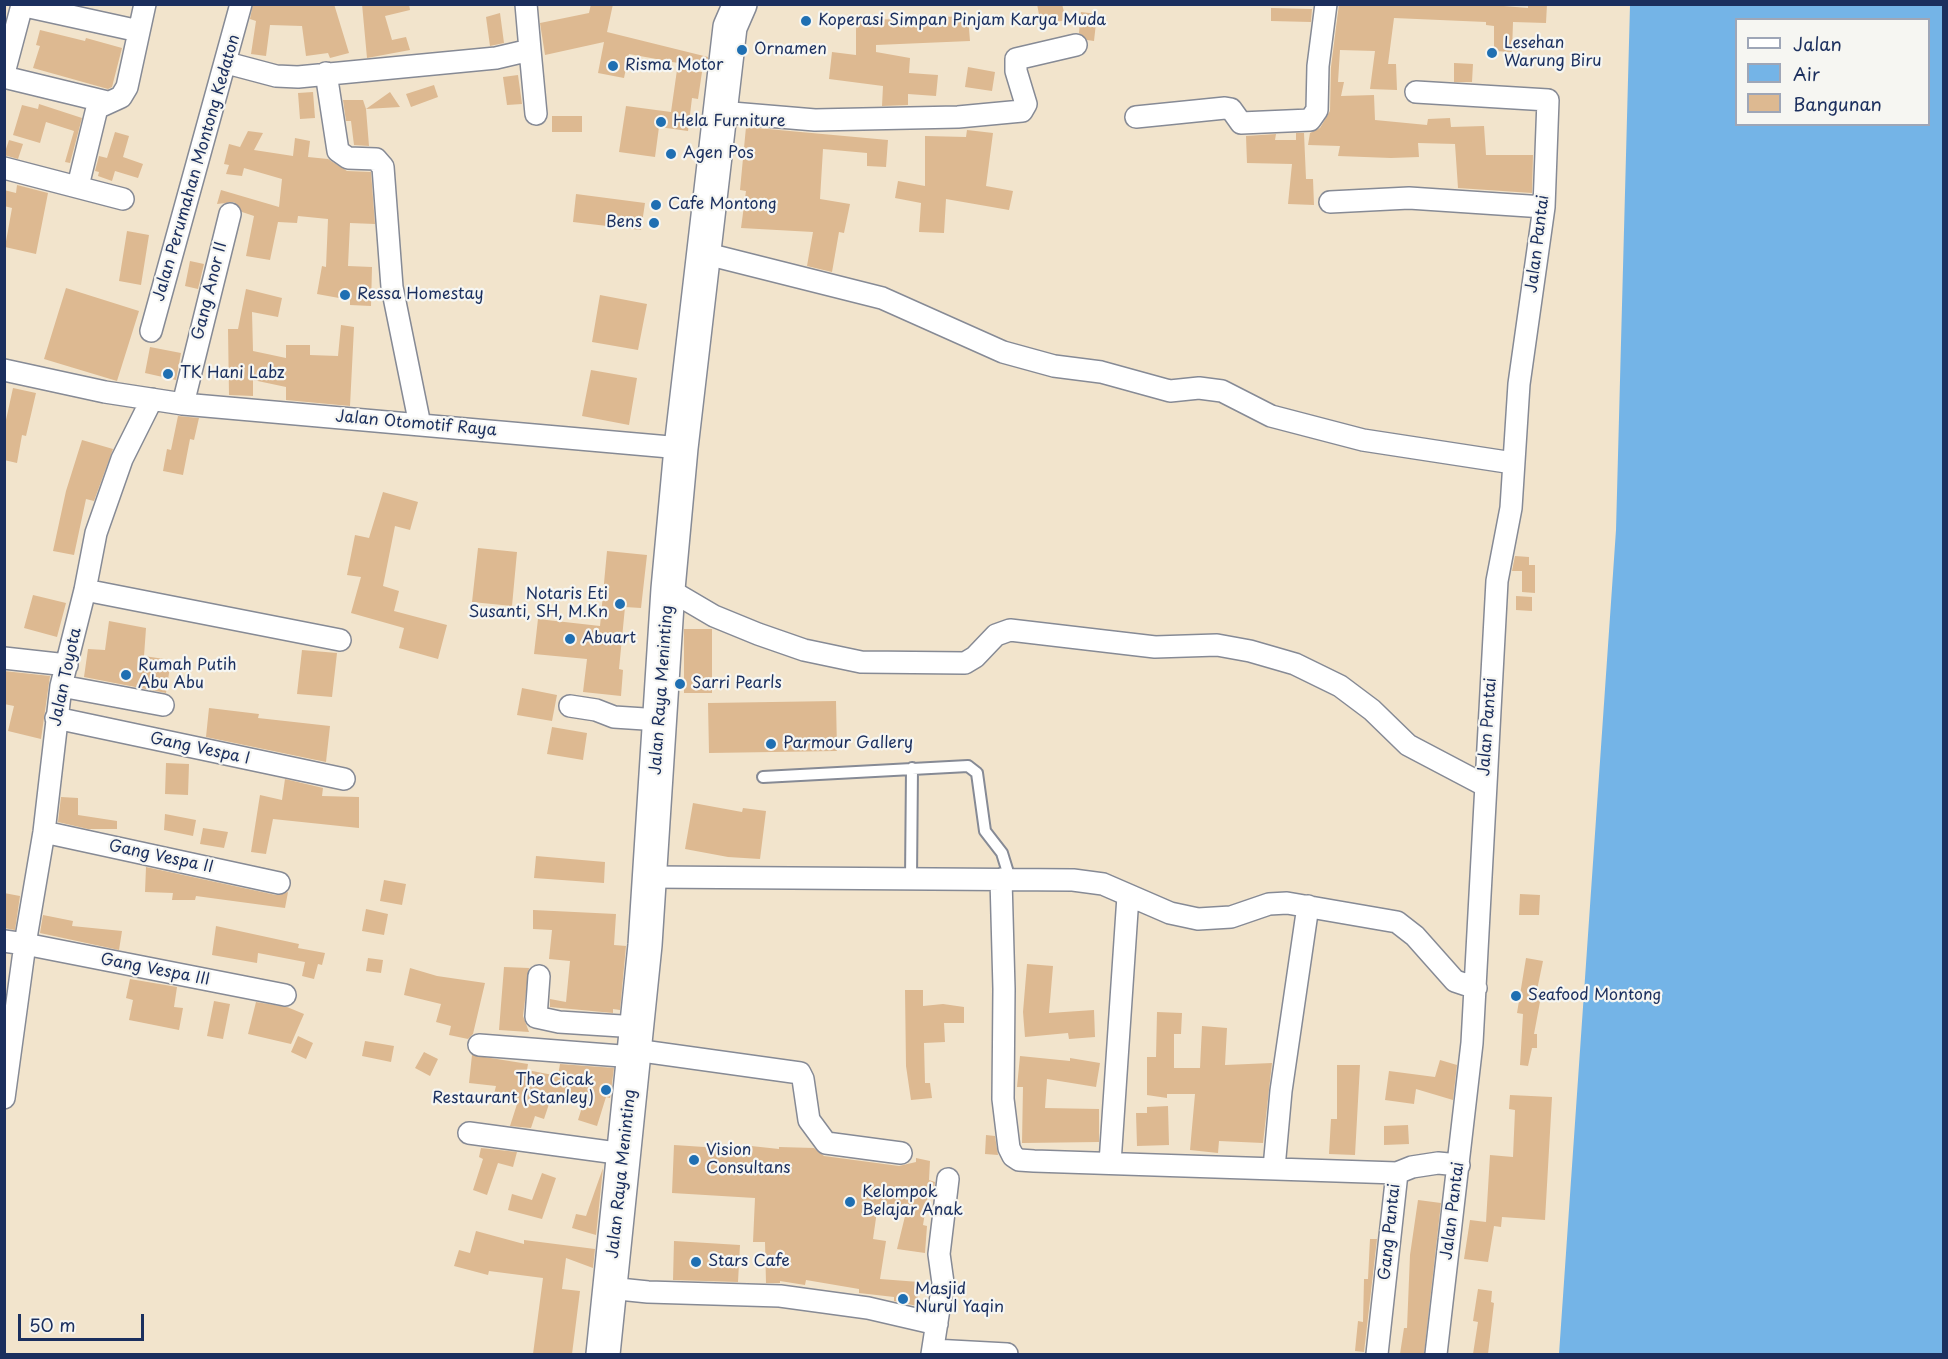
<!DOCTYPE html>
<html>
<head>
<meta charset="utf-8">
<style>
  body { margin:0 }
  #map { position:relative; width:1948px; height:1359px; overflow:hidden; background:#f2e4cc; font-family:"Playpen Sans",sans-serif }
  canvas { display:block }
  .frame { position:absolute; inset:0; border:6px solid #1b2f5e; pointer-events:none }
  .legend { position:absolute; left:1735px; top:18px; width:195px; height:108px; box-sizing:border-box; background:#f6f6f2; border:2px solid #9ea6b7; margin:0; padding:8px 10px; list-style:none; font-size:18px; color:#1b2f5e }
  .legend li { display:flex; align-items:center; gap:12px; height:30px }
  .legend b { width:30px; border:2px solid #9ea6b7 }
  .scale { position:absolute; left:18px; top:1314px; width:126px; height:27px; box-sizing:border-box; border:3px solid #1b2f5e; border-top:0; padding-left:8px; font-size:18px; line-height:21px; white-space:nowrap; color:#1b2f5e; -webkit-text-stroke:4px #f6f6f2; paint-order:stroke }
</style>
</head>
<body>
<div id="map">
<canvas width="1948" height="1359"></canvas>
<div class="frame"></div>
<ul class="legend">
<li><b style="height:8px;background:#fff"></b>Jalan</li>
<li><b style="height:16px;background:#74b4e7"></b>Air</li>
<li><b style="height:16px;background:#ddb991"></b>Bangunan</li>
</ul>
<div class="scale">50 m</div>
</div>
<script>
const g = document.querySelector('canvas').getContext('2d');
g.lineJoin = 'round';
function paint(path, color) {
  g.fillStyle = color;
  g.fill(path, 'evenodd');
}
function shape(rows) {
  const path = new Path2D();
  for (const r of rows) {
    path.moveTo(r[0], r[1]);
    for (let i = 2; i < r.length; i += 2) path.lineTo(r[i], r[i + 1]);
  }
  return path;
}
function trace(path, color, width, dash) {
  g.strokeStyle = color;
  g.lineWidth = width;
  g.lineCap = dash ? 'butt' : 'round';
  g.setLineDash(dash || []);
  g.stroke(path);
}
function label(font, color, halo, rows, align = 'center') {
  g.font = font + ' "Playpen Sans",sans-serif';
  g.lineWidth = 4.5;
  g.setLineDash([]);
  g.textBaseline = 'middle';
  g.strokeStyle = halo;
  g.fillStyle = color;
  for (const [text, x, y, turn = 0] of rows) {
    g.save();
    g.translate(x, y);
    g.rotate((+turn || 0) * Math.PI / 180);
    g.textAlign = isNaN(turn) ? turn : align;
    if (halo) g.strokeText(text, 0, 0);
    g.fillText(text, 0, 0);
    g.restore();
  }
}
paint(shape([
  [1630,5,1943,5,1943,1354,1559,1354,1616,530],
  [1736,20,1928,20,1928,124,1736,124]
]), '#74b4e7');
paint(shape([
  [253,4,334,4,349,53,330,58,328,53,306,56,302,26,270,25,266,56,251,54,256,21,250,19],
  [362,4,409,4,410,10,385,16,392,40,406,37,410,50,367,58],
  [591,4,613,4,607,32,708,57,706,68,691,65,690,71,702,72,698,99,692,98,688,131,659,127,655,157,619,152,626,106,671,112,678,63,629,54,624,78,598,73,604,42,545,55,540,23,589,13],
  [1037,4,1062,4,1066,20,1041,25],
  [1339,4,1479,4,1528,8,1528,4,1547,4,1546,23,1513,22,1512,52,1494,51,1494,26,1486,25,1486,22,1394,18,1388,64,1396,64,1397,90,1370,89,1375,51,1340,50,1338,82,1344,82,1341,96,1374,95,1375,120,1427,125,1428,119,1450,118,1451,127,1484,126,1486,155,1533,155,1532,193,1458,188,1455,144,1418,143,1419,157,1391,158,1338,156,1340,146,1308,145,1310,133,1320,128,1330,111,1331,67],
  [1271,8,1312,9,1311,22,1271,21],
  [1081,12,1097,14,1094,41,1087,40,1079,33],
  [500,13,504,43,490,46,486,17],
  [968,16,970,41,876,45,876,52,910,58,909,73,938,75,936,96,908,94,908,105,882,106,883,86,829,79,832,52,856,55,856,19,942,20,942,17],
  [40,30,85,41,86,38,122,48,112,87,108,89,33,68,40,46,36,45],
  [1454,63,1473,64,1472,82,1454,82],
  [968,67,995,72,992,91,965,87],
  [518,75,522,104,507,105,503,77],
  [434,85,438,97,411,107,406,94],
  [313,92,315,118,300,119,298,93],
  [390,92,400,107,366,109,369,146,354,145,351,121,346,121,343,100,363,100,366,109],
  [39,104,82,118,70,163,65,162,74,131,46,122,40,143,13,135,22,105,38,109],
  [552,116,582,116,582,132,552,132],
  [746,127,888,140,886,167,867,166,867,153,823,149,820,199,850,204,844,233,839,232,832,272,807,266,813,232,741,228,746,191,740,190],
  [967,130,993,133,986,186,1013,191,1009,210,946,199,944,233,919,232,921,203,895,198,898,181,925,186,925,136,966,137],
  [248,131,263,133,254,150,293,156,295,138,310,141,308,157,328,159,347,171,371,172,375,224,350,223,348,266,372,267,371,306,350,305,350,300,317,294,322,266,326,267,328,219,298,216,297,223,278,222,270,260,246,256,254,216,242,212,234,202,217,204,221,190,279,207,282,179,244,168,242,176,226,174,229,165,224,164,229,144,240,147],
  [115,132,129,136,123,157,143,164,138,178,115,171,112,181,98,176,99,172,95,171,99,156,107,158],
  [1296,133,1304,133,1306,179,1313,179,1314,205,1288,204,1292,164,1247,163,1246,136,1276,134,1275,140,1296,140],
  [9,140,23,144,18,159,4,155],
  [17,185,48,193,36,254,5,247,12,208,4,206,4,190,16,193],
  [576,194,645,203,641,230,573,222],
  [127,231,149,235,141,285,119,281],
  [190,261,204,264,198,289,185,286],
  [66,288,139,311,117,381,44,359],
  [246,289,282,298,278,317,252,312,253,351,286,358,286,345,310,345,310,355,338,356,341,325,354,327,350,406,286,400,286,387,253,380,253,396,229,395,228,329,238,329],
  [600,295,647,304,638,350,592,342],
  [150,347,181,353,176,380,145,373],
  [591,370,637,378,629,425,582,416],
  [13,388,36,393,26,436,22,435,17,463,4,460,4,429],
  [178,416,199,418,194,440,190,439,183,475,163,471,167,449,171,450],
  [82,440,113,449,94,501,86,499,74,555,53,551,66,491],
  [383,492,418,502,410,530,395,526,383,586,399,591,394,611,447,625,438,659,399,648,404,628,351,613,361,577,347,575,355,535,369,538],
  [478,548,517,552,512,606,472,602],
  [607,551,647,555,641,608,625,607,619,669,623,670,621,696,583,692,587,659,534,654,538,619,600,626],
  [1515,556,1529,557,1529,565,1535,565,1535,593,1522,592,1522,571,1512,571],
  [33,595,66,603,57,637,24,628],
  [1516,596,1532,597,1532,611,1516,610],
  [109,621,146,628,144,656,171,660,166,693,84,677,88,649,105,650],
  [684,629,712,629,712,693,684,693],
  [302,650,337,653,332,697,297,694],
  [4,671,50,676,41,739,8,731,14,706,4,704],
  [522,688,557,695,552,721,517,715],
  [836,701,837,751,709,753,708,703],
  [209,708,259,714,258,718,330,726,326,762,206,737],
  [552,727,587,733,583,760,547,754],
  [166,763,189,764,188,795,165,794],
  [285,779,323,788,322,796,359,797,359,828,273,819,266,854,251,852,260,795,282,800],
  [61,797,78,798,78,815,117,821,117,829,88,829,58,822],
  [693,803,742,812,743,808,766,811,760,859,728,857,685,849],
  [165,814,196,820,193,836,164,830],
  [203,828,228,832,224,848,200,844],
  [536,856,605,862,604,883,534,878],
  [146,867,276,895,288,892,285,908,196,896,195,900,172,900,173,893,145,892],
  [384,880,406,884,402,905,380,901],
  [4,893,20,896,15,930,4,928],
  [1520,894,1540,895,1539,915,1519,915],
  [366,909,388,914,384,935,362,931],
  [533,910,616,914,614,945,626,946,620,1010,613,1009,613,1013,550,1007,550,999,566,1002,570,961,549,959,552,930,533,929],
  [43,915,73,921,72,926,122,931,119,950,40,933],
  [216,926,299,944,298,948,325,953,322,965,318,964,314,979,302,976,305,962,258,953,257,963,212,955],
  [368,958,383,960,381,973,366,971],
  [1526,958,1543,961,1537,990,1542,991,1534,1034,1537,1034,1537,1048,1532,1048,1528,1066,1520,1065,1523,1014,1517,1013],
  [1027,964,1053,966,1049,1013,1094,1010,1095,1037,1069,1039,1068,1033,1025,1037,1023,1012],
  [504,967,529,968,523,1016,529,1032,499,1030],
  [410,968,437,976,485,983,473,1034,468,1039,449,1035,451,1026,436,1022,441,1004,404,995],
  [130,979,177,987,174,1007,183,1008,179,1030,129,1020,133,1000,126,998],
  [905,990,923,990,923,1006,943,1004,964,1007,964,1023,944,1023,945,1042,924,1043,925,1083,930,1083,932,1098,911,1100,906,1066],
  [214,1001,230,1004,223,1039,207,1036],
  [256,1002,287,1007,304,1014,291,1044,248,1034],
  [1157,1012,1182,1013,1181,1034,1174,1034,1174,1068,1200,1068,1202,1026,1227,1028,1225,1065,1272,1063,1263,1143,1219,1141,1218,1153,1190,1150,1195,1094,1167,1094,1167,1098,1147,1095,1147,1057,1156,1057],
  [298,1036,313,1043,306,1059,291,1052],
  [365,1041,394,1046,391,1062,362,1056],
  [424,1052,438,1059,430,1076,415,1068],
  [472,1055,528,1064,527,1070,558,1076,560,1064,614,1068,610,1098,606,1097,597,1126,578,1120,584,1101,552,1095,544,1119,535,1116,531,1128,510,1126,519,1098,494,1094,496,1086,469,1083],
  [1020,1056,1070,1061,1070,1058,1100,1063,1096,1087,1047,1079,1045,1108,1099,1109,1099,1142,1022,1143,1023,1087,1017,1087],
  [1440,1060,1457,1065,1453,1100,1416,1089,1414,1104,1385,1100,1389,1071,1435,1077],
  [1337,1065,1360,1065,1355,1155,1329,1154,1331,1119,1337,1119],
  [1510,1095,1552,1097,1545,1220,1502,1217,1501,1227,1494,1226,1488,1262,1464,1259,1470,1220,1486,1222,1490,1155,1513,1157,1515,1110,1509,1109],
  [1168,1106,1169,1145,1137,1146,1136,1113,1147,1113,1147,1107],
  [1408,1125,1409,1144,1384,1145,1384,1126],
  [986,1135,995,1136,998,1155,985,1154],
  [674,1145,750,1150,751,1146,779,1149,779,1147,814,1148,824,1156,899,1166,916,1162,916,1158,930,1161,929,1180,935,1182,933,1194,928,1194,923,1225,927,1226,925,1253,897,1249,907,1208,878,1204,873,1239,886,1241,880,1279,919,1282,917,1306,894,1301,894,1297,859,1293,859,1289,806,1280,805,1285,780,1281,780,1283,766,1283,765,1242,753,1242,755,1198,672,1193],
  [481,1148,517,1152,513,1167,498,1163,487,1195,473,1190,483,1159,479,1157],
  [603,1168,596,1235,572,1228,576,1214,586,1216],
  [542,1173,556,1178,542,1219,508,1210,512,1194,532,1200],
  [1418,1200,1441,1203,1424,1354,1400,1354,1404,1328,1407,1328,1410,1255],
  [476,1231,524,1244,524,1240,595,1249,593,1268,566,1258,562,1289,580,1291,572,1354,533,1354,543,1278,489,1271,488,1275,454,1266,459,1250,470,1253],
  [1370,1239,1377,1239,1364,1352,1355,1351,1358,1321,1363,1322,1364,1279,1368,1279],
  [674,1241,740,1245,738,1282,673,1280],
  [1478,1289,1492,1291,1491,1302,1494,1303,1488,1354,1473,1354,1478,1322,1473,1321]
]), '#ddb991');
const lane = shape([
  [763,777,968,766,977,773,985,831,1002,853,1010,879],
  [911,879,912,768]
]);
const street = shape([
  [530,50,536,114],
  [227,63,276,76,298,77,496,58,530,50,526,4],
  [4,73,21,9,25,6,139,31],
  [326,73,338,151,348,158,376,159,383,167,392,287,420,425],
  [4,77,107,102],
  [1416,92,1548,100,1544,207,1519,384,1511,508,1497,581,1472,1043,1436,1354],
  [720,112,815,120,958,117,1022,111,1026,104,1016,71,1016,59,1076,45],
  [1136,117,1225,108,1231,109,1241,123,1310,120,1317,110,1318,66,1326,4],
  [4,168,123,199],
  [78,186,97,108,121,97,127,87,145,4],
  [1330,202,1409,198,1544,207],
  [703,253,882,298,1003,352,1054,366,1101,372,1170,391,1199,388,1222,391,1271,416,1363,440,1513,463],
  [151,331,241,4],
  [4,370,105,392,183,404,681,448],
  [183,404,230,214],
  [668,589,714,616,758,634,804,650,861,662,965,663,975,657,996,635,1010,630,1155,647,1217,645,1250,651,1295,664,1340,686,1372,710,1408,745,1484,785],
  [85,590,340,640],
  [4,658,67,665],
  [61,686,163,705],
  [570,706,596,710,614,717,660,720],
  [56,718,344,779],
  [44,832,279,883],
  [650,877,1073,880,1103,884,1170,913,1198,919,1231,917,1269,904,1287,903,1397,922,1415,936,1455,981,1476,988],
  [1001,879,1004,989,1003,1099,1009,1148,1013,1156,1019,1160,1034,1161,1397,1173],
  [4,941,25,944,44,832,61,686,85,590,96,533,122,459,152,399],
  [539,976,536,1017,559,1022,637,1027],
  [479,1045,634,1057],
  [635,1050,800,1073,803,1079,809,1120,826,1143,901,1153],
  [4,1098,25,944,285,995],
  [469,1133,624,1154],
  [1110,1163,1128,896],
  [1274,1168,1281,1091,1308,906],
  [609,1288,648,1292,780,1296,868,1308,937,1324],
  [933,1350,1007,1354],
  [932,1354,943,1283,939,1254,948,1179],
  [1377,1354,1397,1173,1412,1167,1438,1163,1459,1165]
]);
const highway = shape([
  [603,1354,645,945,668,589,681,448,730,27,740,4]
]);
trace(lane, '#868a95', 14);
trace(street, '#868a95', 24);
trace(highway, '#868a95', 36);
trace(lane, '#fff', 10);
trace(street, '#fff', 21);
trace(highway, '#fff', 33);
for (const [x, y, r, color] of [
  [806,21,6,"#1f6fb2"],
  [742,50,6,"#1f6fb2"],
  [1492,53,6,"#1f6fb2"],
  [613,66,6,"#1f6fb2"],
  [661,122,6,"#1f6fb2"],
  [671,154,6,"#1f6fb2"],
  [656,205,6,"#1f6fb2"],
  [654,223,6,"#1f6fb2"],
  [345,295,6,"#1f6fb2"],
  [168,374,6,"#1f6fb2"],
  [620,604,6,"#1f6fb2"],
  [570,639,6,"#1f6fb2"],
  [126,675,6,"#1f6fb2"],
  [680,684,6,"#1f6fb2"],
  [771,744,6,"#1f6fb2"],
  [1516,996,6,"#1f6fb2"],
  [606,1090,6,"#1f6fb2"],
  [694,1160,6,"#1f6fb2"],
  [850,1202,6,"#1f6fb2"],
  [696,1262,6,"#1f6fb2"],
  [903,1299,6,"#1f6fb2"]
]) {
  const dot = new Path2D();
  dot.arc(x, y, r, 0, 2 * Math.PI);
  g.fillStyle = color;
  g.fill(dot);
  trace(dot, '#f6f6f2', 2);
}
label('16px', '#1b2f5e', '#f6f6f2', [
  ["Koperasi Simpan Pinjam Karya Muda",818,21],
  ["Lesehan",1504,44],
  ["Warung Biru",1504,62],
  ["Ornamen",754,50],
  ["Risma Motor",625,66],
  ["Hela Furniture",673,122],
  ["Agen Pos",683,154],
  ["Cafe Montong",668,205],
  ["Bens",642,223,"right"],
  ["Ressa Homestay",357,295],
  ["TK Hani Labz",180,374],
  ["Notaris Eti",608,595,"right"],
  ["Susanti, SH, M.Kn",608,613,"right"],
  ["Abuart",582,639],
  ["Rumah Putih",138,666],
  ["Abu Abu",138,684],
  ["Sarri Pearls",692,684],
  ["Parmour Gallery",783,744],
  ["Seafood Montong",1528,996],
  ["The Cicak",594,1081,"right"],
  ["Restaurant (Stanley)",594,1099,"right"],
  ["Vision",706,1151],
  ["Consultans",706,1169],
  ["Kelompok",862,1193],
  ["Belajar Anak",862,1211],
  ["Stars Cafe",708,1262],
  ["Masjid",915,1290],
  ["Nurul Yaqin",915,1308]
], 'left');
label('16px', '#1b2f5e', '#f6f6f2', [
  ["Jalan Perumahan Montong Kedaton",197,168,-74],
  ["Jalan Pantai",1538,244,-83],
  ["Gang Anor II",210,291,-76],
  ["Jalan Otomotif Raya",416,424,5],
  ["Jalan Toyota",66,677,-78],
  ["Jalan Raya Meninting",662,690,-86],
  ["Jalan Pantai",1488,727,-86],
  ["Gang Vespa I",200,749,12],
  ["Gang Vespa II",161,857,12],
  ["Gang Vespa III",155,970,11],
  ["Jalan Raya Meninting",622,1174,-84],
  ["Jalan Pantai",1453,1211,-83],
  ["Gang Pantai",1390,1232,-84]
]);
</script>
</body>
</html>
